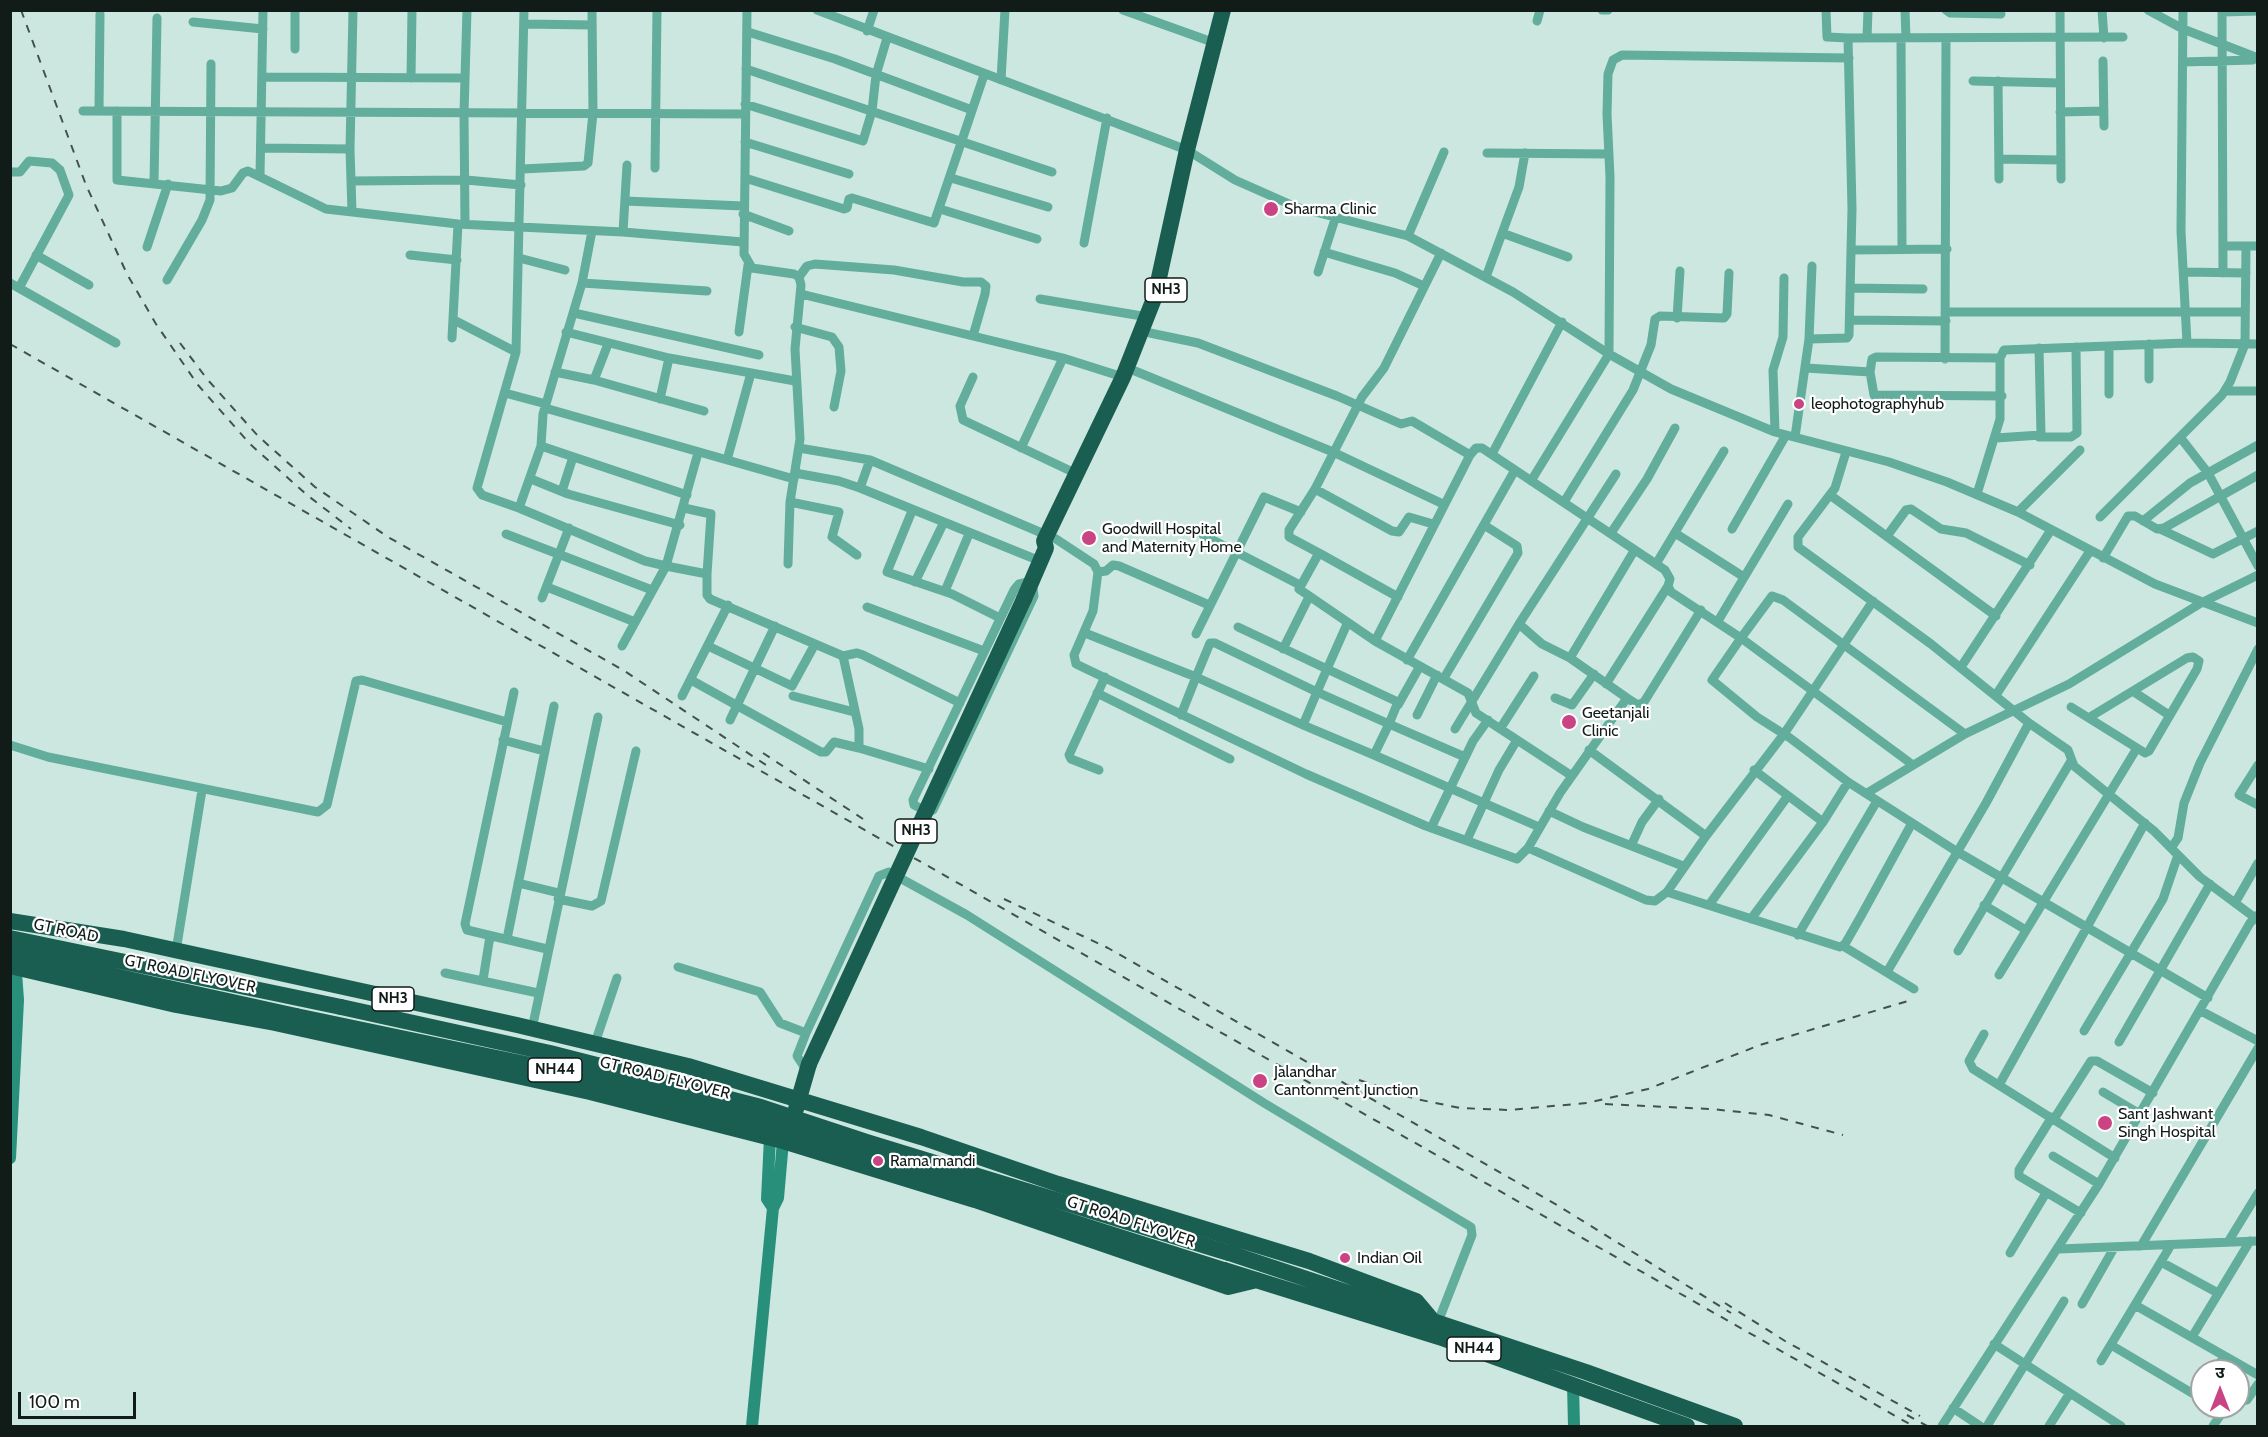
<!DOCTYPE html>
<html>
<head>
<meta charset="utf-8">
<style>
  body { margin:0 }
  #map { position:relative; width:2268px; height:1437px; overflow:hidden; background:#cbe7df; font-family:Cabin,"Noto Sans Devanagari",sans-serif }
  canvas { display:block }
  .frame { position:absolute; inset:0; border:12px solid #111b18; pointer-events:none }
  .north { position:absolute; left:2190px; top:1359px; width:60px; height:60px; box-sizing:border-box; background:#fff; border:2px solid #a0a4a3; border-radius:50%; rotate:0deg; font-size:16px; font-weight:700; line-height:24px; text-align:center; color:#111b18 }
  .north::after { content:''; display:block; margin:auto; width:21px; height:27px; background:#ca4383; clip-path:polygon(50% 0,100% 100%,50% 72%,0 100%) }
  .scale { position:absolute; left:18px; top:1392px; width:118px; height:27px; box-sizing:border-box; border:3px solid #111b18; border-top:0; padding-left:8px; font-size:18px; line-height:21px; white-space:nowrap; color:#111b18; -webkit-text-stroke:4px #fff; paint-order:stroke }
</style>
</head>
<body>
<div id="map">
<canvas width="2268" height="1437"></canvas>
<div class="frame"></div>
<div class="north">उ</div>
<div class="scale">100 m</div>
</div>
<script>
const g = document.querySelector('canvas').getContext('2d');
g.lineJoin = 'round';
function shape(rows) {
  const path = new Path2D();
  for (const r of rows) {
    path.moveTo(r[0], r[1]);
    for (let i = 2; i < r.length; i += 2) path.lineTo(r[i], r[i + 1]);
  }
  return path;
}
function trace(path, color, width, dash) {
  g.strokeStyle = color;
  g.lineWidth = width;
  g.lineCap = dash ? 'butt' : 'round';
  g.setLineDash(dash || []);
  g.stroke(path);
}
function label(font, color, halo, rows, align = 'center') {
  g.font = font + ' Cabin,sans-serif';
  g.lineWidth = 4.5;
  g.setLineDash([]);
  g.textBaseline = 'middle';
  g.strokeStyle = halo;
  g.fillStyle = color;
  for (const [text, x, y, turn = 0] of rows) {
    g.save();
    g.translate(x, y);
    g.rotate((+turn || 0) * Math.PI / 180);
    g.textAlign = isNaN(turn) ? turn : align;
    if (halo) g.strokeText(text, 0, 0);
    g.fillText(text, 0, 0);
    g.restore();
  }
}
trace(shape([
  [524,10,516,352,477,488,482,495,519,508,541,446,543,414,582,283,592,231],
  [747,10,744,254,752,268,794,274,799,277,801,285,795,349,800,439,790,502,788,564],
  [817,10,1187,150,1235,180,1296,207,1408,236,1513,292,1609,354,1671,389,1775,432,1889,462,1947,482,2018,512,2155,584,2258,623],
  [1123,10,1215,43],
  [1602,10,1608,10],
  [1826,10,1827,37,1848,38],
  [1905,10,1906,38],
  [1946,10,1950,13,2001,14],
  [2060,10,2061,179],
  [2102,10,2104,38],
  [2148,10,2183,29,2258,58],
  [2222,10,2223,273],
  [2222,12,2258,11],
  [1537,21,1540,10],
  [193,22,263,29],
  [524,24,592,25],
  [867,31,874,10],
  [748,32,835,59,972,110],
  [1867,38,1868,10],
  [1901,38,1902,248],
  [295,49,295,10],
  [2103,61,2104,126],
  [2183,62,2253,60],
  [746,69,1052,172],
  [263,77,465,78],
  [411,78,412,10],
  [1001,80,1005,10],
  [1973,81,2060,83],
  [1998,81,1999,179],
  [745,104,863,141,872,111,876,75,887,38],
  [83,111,745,114],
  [99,111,100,14],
  [117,111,117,180,221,191,232,188,243,173,248,171,326,209,458,224,623,232,743,242],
  [2060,112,2104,111],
  [745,142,849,174],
  [262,148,350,149],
  [1487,153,1609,154],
  [1999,159,2060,160],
  [655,168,657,10],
  [522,169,584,166,588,163,593,113,592,10],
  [10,172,20,172,29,161,52,163,60,170,69,195,19,288],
  [260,176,263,10],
  [745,178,844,209,847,208,849,199,852,198,934,223,984,75],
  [951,178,1048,207],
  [351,181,466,180,521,185],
  [154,183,157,18],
  [625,201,743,206],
  [940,209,1037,239],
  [352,212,350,149,353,10],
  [743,214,789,231],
  [465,224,464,113,467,10],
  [623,232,627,165],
  [1502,233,1568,257],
  [1408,236,1444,152],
  [1084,243,1107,118],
  [2223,246,2258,246],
  [147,247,168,184],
  [1852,250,1947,249],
  [1324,252,1395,273,1424,286],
  [1441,253,1384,368,1362,397,1315,489,1289,530,1289,537,1319,553,1299,589,1375,641,1468,693,1476,713,1572,776],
  [36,255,89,285],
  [410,255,457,260],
  [519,258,565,270],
  [1318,272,1335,219],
  [2185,272,2246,273],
  [799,277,807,266,815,264,894,270,963,282,981,282,986,286,985,294,973,336],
  [1486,277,1519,187,1525,153],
  [167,280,202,220,210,200,211,64],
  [10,283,116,343],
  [582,283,707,291],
  [1850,288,1923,289],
  [801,294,1063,358,1123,377],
  [1040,299,1148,317],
  [1946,312,2245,312],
  [574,313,759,355],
  [1677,318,1680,271],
  [454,320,516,352],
  [1850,320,1946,321],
  [795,327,832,337,839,347,841,371,834,407],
  [566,332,669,358,795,381],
  [739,332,748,265],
  [1150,333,1198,343,1337,396,1401,424,1412,421,1470,455,1476,448,1482,448,1665,570,1670,579,1668,586,1671,592,1741,638,1712,680,1757,717,1790,738,1848,782,1956,851,2208,998],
  [452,338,458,224],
  [1809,339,1847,338,1849,335,1852,209,1848,38,2123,37],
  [2187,343,2258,344],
  [2149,344,2149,379],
  [2109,346,2109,394],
  [1945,359,1946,38],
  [1806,368,1870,372,1872,359,1876,357,2000,358],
  [1135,371,1333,452,1443,504],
  [555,372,594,380,608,344],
  [1870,372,1874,395,2002,396],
  [973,377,960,406,963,420,1077,474],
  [594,380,704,411],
  [2225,391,2258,391],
  [505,393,546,404],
  [660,399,669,358],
  [545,408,794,479],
  [1775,432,1773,370,1783,337,1784,278],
  [1795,437,1809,339,1812,266],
  [2039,437,2071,437,2077,433,2076,347],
  [2180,437,2208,473,2258,566],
  [1996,438,2041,435,2039,348],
  [541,446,687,495],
  [799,448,870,460,1056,539,1094,564,1098,572,1093,611,1074,655,1076,664,1306,774,1426,826,1517,859,1528,848,1646,900,1655,901,1667,892,1840,947,1845,944,1861,916,1912,823],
  [1021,448,1063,358],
  [1846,452,1835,488,1798,537,1798,547,1931,644,2029,723,2068,750,2074,766,2154,831,2200,877,2254,917],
  [1492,454,1562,322],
  [727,460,751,373],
  [795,473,839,481,860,488,1040,561],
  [531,479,568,494,680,525],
  [1531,481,1609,354,1610,177,1607,114,1608,74,1613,60,1622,55,1849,58],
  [860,488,870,460],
  [1315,489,1392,531,1399,532,1409,517,1433,524],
  [562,491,573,457],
  [1977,494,2000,419,2000,358,2004,350,2187,343,2181,231,2183,10],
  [1830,495,1996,616],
  [790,502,839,512,832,537,857,555],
  [1564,502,1633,390,1651,345,1655,319,1660,316,1724,318,1727,314,1729,273],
  [519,508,645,561,666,566,698,453],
  [912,511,887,572,952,594,1000,618],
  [2018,512,2080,450],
  [2100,517,2222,395,2230,382,2245,344,2246,246],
  [2143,521,2190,483,2258,445],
  [1732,529,1786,435],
  [2160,529,2213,554,2258,531],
  [1611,533,1647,479,1675,428],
  [1675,533,1744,577],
  [506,534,652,590],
  [1203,535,1300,585],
  [1887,536,1906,510,1911,509,1941,529,1966,533,2030,565],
  [1319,553,1398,597],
  [2103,558,2128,516,2135,516,2157,529,2164,528,2258,475],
  [1656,564,1724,451],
  [1098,572,1106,571,1113,565,1119,566,1209,605],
  [707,574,707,595,710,599,843,656,859,729,859,748,929,769],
  [1032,581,1034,596,933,810,928,812,914,805,913,800,1014,590,1019,584,1032,581],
  [915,582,943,524],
  [547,587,635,622],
  [945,591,969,534],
  [542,598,569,528],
  [867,607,984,651],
  [1718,621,1788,504],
  [1238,627,1327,669,1347,624],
  [1085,633,1196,677,1181,715],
  [1196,634,1264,497,1301,512],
  [1375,641,1470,455],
  [622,646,666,566,707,574,711,514,684,508],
  [708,646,792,686,815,644],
  [1283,649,1309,597],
  [843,656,857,653,863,655,960,703],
  [1570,658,1542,644,1519,624,1616,474],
  [1407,660,1515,470],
  [1961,667,2051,530],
  [1444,678,1518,553,1517,546,1484,525],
  [691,680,821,752,826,752,834,742,859,748],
  [1606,684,1668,586],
  [514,692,465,924,467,930,547,949],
  [2134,692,2169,715],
  [1097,693,1230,759],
  [1996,695,2090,551],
  [682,696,728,605],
  [793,696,854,712],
  [1555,698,1572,705,1594,674],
  [1627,698,1638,705,1644,702,1701,610],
  [1398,705,1420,666],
  [2071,707,2137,748],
  [1417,715,1437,675],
  [730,720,775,626],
  [1303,725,1317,692,1215,643,1210,643,1196,677,1303,725,1374,755,1539,827],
  [1455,729,1519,624],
  [1500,729,1534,676],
  [503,740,544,751],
  [10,745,48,757,318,812,327,805,356,681,362,680,507,722],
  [1589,750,1706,836,1667,892],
  [1374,755,1389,724,1398,702,1327,669,1317,692,1389,724,1465,757],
  [1913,765,1741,638,1772,596,1783,600,1965,734],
  [2258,765,2239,795,2258,805],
  [1099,770,1071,759,1069,755,1105,677],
  [1754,770,1823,822],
  [1867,793,1965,734,2069,684,2201,603,2258,575],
  [1549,811,1583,827,1683,866],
  [1431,828,1473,741,1488,720],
  [1706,836,1784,734,1873,601],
  [1467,840,1499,770,1517,740],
  [1631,846,1642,822,1659,799],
  [1528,848,1560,793,1627,698,1570,658,1634,551],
  [2171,848,2178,838,2184,803,2200,763,2258,649],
  [518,883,559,893],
  [558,899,592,906,601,901,636,751],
  [2235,903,2258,863],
  [1709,905,1787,797],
  [1984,905,2026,930],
  [1751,919,1823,822,1848,782],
  [1798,935,1877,801],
  [507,939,554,706],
  [1843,946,1914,989],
  [176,951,202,790],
  [1958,951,2071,761],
  [678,967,760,992,780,1023,806,1033,879,876,889,872,967,915,1264,1103,1471,1227,1472,1235,1438,1322],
  [1887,972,1986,803,2029,723],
  [445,973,538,993],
  [1999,975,2137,748,2145,753,2149,751,2197,669,2199,661,2193,657,2187,658,2090,717],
  [483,980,490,936],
  [2201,1011,2258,1041],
  [532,1029,598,717],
  [2084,1031,2163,899,2178,855],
  [806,1033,797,1056,807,1071],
  [1984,1034,1969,1061,1973,1069,2115,1158],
  [2119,1042,2210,884],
  [595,1043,617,978],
  [1999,1085,2145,823],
  [2103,1092,2140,1114],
  [2052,1117,2019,1170,2019,1176,2081,1213],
  [2054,1119,2091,1061,2097,1061,2153,1093],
  [2053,1156,2099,1184],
  [2228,1242,2258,1193],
  [2141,1246,2258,1048],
  [2059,1249,2258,1241],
  [2010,1253,2046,1193],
  [2161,1262,2218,1293],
  [2082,1304,2114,1248],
  [2135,1305,2258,1375],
  [2192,1337,2250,1241],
  [1994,1344,2121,1426],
  [2111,1345,2202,1399],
  [2101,1361,2171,1245],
  [2215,1371,2224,1356],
  [2238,1401,2247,1400,2258,1384],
  [2216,1407,2217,1408],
  [1953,1408,1980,1426],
  [1942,1426,2099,1184,2250,923,2258,915],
  [1987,1426,2064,1301],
  [2049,1426,2070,1393],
  [2213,1426,2226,1407]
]), '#62ad9b', 9);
trace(shape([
  [770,1137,767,1199,773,1208],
  [10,1158,18,1000,15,959],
  [1573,1384,1574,1426],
  [752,1426,773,1208,778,1198,783,1141]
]), '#288f7b', 12);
trace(shape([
  [1024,599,1046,548,1044,541,1123,377,1155,296,1187,150,1223,10],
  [10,921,124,939,517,1025,688,1066,921,1137,1058,1184,1309,1261,1416,1301,1432,1320],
  [10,938,341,1007],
  [10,953,296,1016],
  [10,966,176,1005,275,1023,590,1092,783,1141,975,1200,1228,1287,1257,1280],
  [796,1109,809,1064],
  [1229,1253,1586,1372,1735,1426],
  [1224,1270,1439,1337,1687,1426]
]), '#195e51', 16);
trace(shape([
  [21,10,86,185,127,274,156,324,198,385,250,444,307,495,351,529],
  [180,343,207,379,258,436,315,487,388,537,623,670,769,767],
  [10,344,1913,1426],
  [763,753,863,819],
  [1004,899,1108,948,1557,1205,1731,1313],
  [1359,1080,1416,1099,1460,1108,1508,1110,1587,1103,1648,1089,1760,1045,1908,1001],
  [1605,1104,1711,1109,1769,1115,1843,1135],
  [1725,1303,1785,1341,1920,1416],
  [1907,1415,1927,1426]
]), '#43514d', 2, [8, 8]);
trace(shape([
  [341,1007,550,1053,761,1107,867,1142,1229,1253],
  [296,1016,621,1084,714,1108,1224,1270],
  [809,1064,1024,599]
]), '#195e51', 16);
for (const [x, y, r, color] of [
  [1271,209,8,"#ca4383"],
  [1799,404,6,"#ca4383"],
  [1089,538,8,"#ca4383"],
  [1569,722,8,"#ca4383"],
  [1260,1081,8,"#ca4383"],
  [2105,1123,8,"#ca4383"],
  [878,1161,6,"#ca4383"],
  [1345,1258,6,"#ca4383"]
]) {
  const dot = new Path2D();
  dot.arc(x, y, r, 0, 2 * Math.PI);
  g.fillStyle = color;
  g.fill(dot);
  trace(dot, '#fff', 2);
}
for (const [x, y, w] of [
  [1166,290,42],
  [916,831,42],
  [393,999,42],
  [555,1070,54],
  [1474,1349,54]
]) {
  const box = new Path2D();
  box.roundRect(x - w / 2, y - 12, w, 24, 4.5);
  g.fillStyle = '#fff';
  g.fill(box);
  trace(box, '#111b18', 1.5);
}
label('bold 15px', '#111b18', null, [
  ["NH3",1166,290],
  ["NH3",916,831],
  ["NH3",393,999],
  ["NH44",555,1070],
  ["NH44",1474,1349]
]);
label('16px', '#111b18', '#fff', [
  ["Sharma Clinic",1284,209],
  ["leophotographyhub",1811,404],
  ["Goodwill Hospital",1102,529],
  ["and Maternity Home",1102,547],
  ["Geetanjali",1582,713],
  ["Clinic",1582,731],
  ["Jalandhar",1274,1072],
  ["Cantonment Junction",1274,1090],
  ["Sant Jashwant",2118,1114],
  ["Singh Hospital",2118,1132],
  ["Rama mandi",890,1161],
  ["Indian Oil",1357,1258]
], 'left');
label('16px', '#111b18', '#fff', [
  ["GT ROAD",66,931,12],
  ["GT ROAD FLYOVER",190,974,12],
  ["GT ROAD FLYOVER",665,1078,14],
  ["GT ROAD FLYOVER",1131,1222,18]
]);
</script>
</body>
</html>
